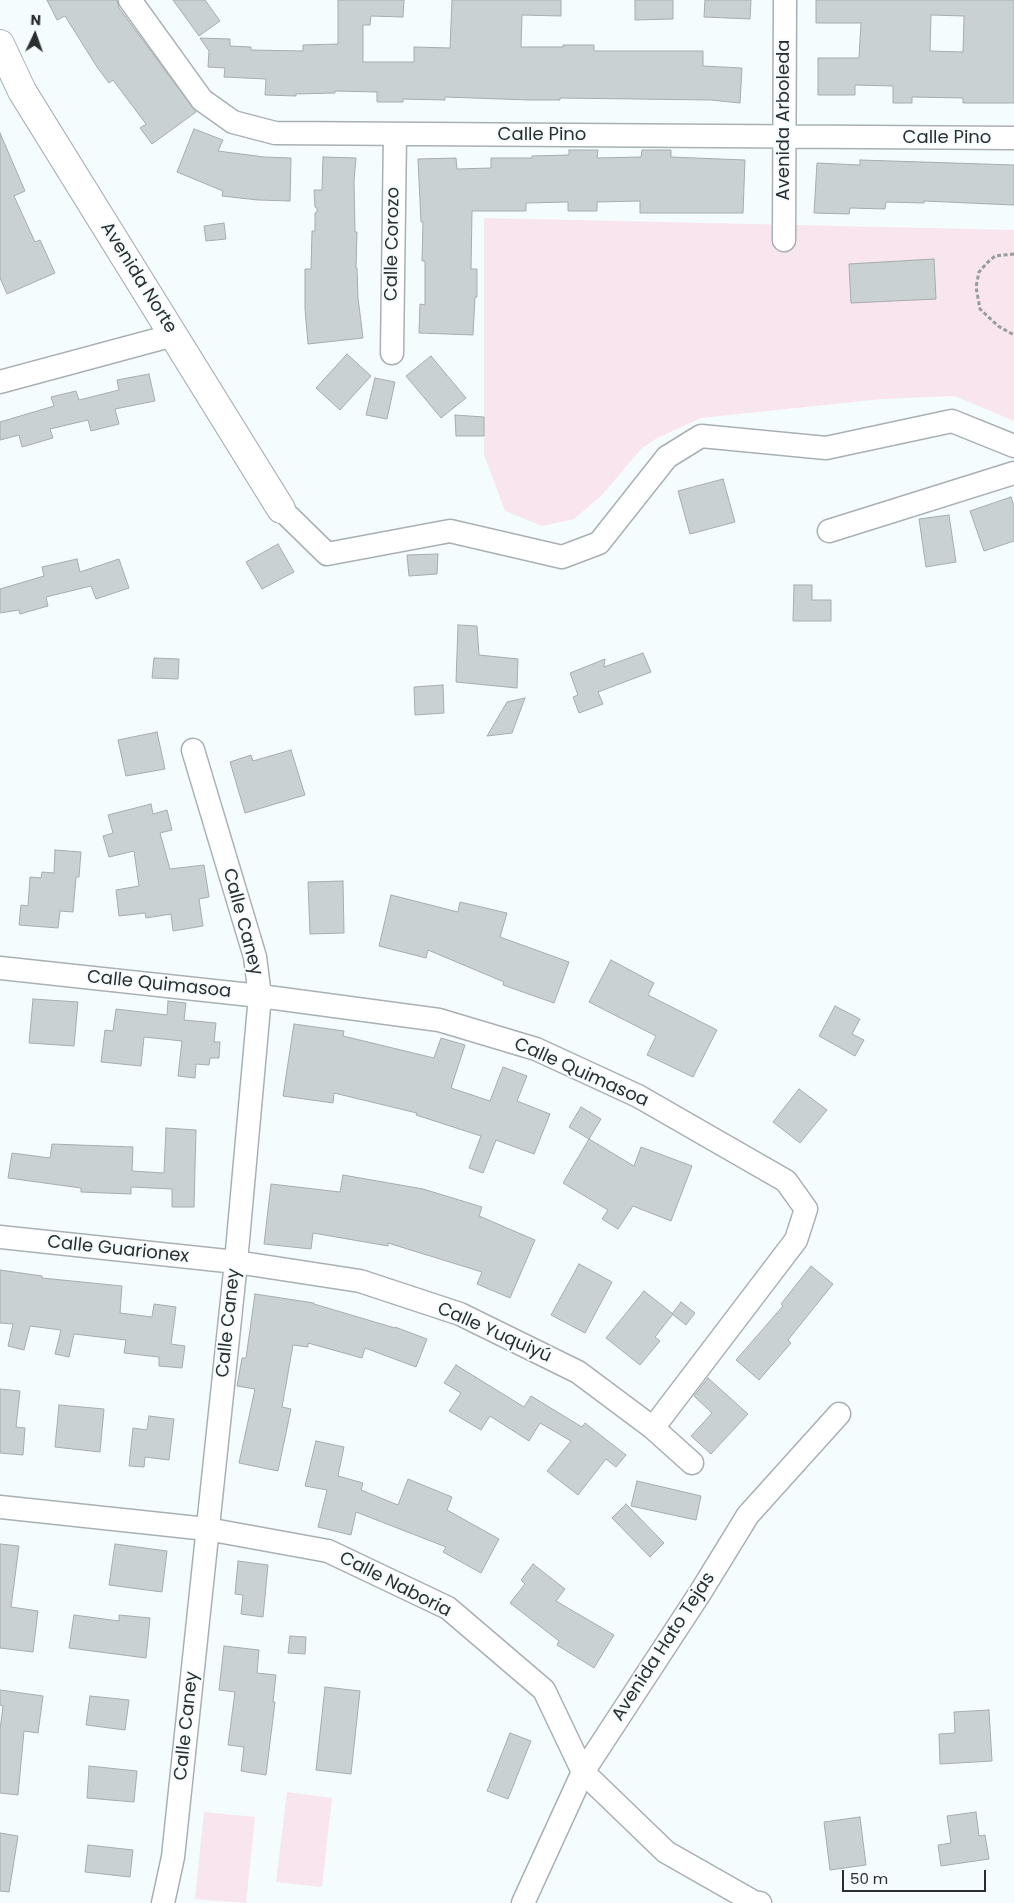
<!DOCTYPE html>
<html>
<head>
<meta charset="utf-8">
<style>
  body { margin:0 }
  #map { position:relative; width:1014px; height:1903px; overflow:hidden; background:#f4fcfe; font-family:Poppins,sans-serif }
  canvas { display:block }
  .north { position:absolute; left:10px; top:10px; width:50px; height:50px; -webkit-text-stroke:4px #f4fcfe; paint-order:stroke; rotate:3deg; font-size:14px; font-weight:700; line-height:20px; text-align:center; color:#2b2e2f }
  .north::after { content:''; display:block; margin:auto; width:18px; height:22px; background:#2b2e2f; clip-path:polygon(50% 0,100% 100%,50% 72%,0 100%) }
  .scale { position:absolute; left:842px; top:1870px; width:144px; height:22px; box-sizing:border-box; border:2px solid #2b2e2f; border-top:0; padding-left:6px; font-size:15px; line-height:18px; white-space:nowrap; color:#2b2e2f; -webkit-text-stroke:4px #f4fcfe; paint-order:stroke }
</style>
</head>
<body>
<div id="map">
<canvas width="1014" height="1903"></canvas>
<div class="north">N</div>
<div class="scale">50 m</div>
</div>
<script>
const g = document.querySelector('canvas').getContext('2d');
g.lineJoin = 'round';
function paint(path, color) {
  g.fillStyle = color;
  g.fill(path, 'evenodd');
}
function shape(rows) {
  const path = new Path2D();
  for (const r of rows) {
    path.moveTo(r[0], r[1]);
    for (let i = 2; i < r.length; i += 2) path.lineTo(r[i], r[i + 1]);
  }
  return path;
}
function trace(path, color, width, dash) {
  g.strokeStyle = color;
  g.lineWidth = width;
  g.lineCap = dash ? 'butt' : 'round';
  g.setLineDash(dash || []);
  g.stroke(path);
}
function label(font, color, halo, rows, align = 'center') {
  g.font = font + ' Poppins,sans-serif';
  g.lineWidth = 4;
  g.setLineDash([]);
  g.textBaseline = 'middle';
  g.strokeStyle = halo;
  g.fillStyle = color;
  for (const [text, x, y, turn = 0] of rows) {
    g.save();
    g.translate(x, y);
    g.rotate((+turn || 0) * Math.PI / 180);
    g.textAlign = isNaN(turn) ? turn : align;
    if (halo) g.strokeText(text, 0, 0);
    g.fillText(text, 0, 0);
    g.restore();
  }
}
paint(shape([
  [484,218,1014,230,1014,421,955,396,881,399,701,418,657,438,641,449,601,496,574,519,542,526,505,511,484,455],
  [287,1792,332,1798,322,1887,276,1882],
  [204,1812,255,1817,246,1903,195,1899]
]), '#f8e5ee');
const building = shape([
  [47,0,117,0,119,8,196,112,152,144,140,128,146,124,113,80,109,83,97,67,65,16,57,20,47,0],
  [173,0,205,0,220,21,199,36,173,0],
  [338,0,404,0,403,17,371,16,370,25,363,25,363,62,414,62,414,47,450,48,452,0,561,0,561,16,522,15,521,47,563,47,563,45,594,45,594,51,703,51,703,66,742,68,740,103,711,100,560,98,560,100,529,100,445,97,445,100,403,99,403,102,377,102,377,92,335,91,335,93,296,94,296,96,265,95,266,79,224,77,225,68,208,67,209,51,200,38,230,39,230,46,251,47,251,50,303,51,303,45,338,44,338,0],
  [635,0,673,0,673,19,635,20,635,0],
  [705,0,751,0,750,19,704,17,705,0],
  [816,0,1014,0,1014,103,963,103,963,98,912,97,912,103,893,103,893,86,855,85,855,95,818,95,818,58,859,58,861,23,816,23,816,0],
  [931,15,964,16,963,52,930,51,931,15],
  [194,129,223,140,218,151,264,157,291,158,290,201,258,200,222,196,223,191,177,172,194,129],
  [0,133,25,191,14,196,35,242,40,240,55,273,7,294,0,278,0,133],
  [569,150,598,150,597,158,641,157,642,150,671,150,671,157,745,160,743,213,640,213,640,201,597,202,597,211,568,211,568,202,526,203,526,211,472,211,471,269,477,269,477,297,475,297,473,335,419,333,420,304,425,305,425,261,422,261,423,222,421,222,418,159,456,158,457,169,491,168,491,158,532,158,532,156,569,155,569,150],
  [323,157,356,158,354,181,355,232,357,232,356,268,357,268,358,298,363,338,308,344,305,309,305,269,311,269,312,231,315,231,315,213,317,212,317,208,315,207,314,190,322,190,323,157],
  [860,160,1014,165,1014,205,924,201,924,203,886,202,885,209,850,208,849,214,814,213,817,163,860,165,860,160],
  [224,223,226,239,206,241,204,226,224,223],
  [934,259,936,299,851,303,849,264,934,259],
  [347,354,371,376,340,410,316,388,347,354],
  [431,356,466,398,441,418,406,376,431,356],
  [149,374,155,401,115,409,119,424,91,431,88,420,50,429,53,438,22,447,19,435,0,440,0,422,54,406,51,397,76,391,79,400,119,390,117,380,149,374],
  [375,378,395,382,387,419,366,415,375,378],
  [455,415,484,417,484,436,456,436,455,415],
  [723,479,735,522,690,534,678,491,723,479],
  [1011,497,1014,506,1014,541,984,551,970,511,1011,497],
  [949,515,956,562,926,567,919,519,949,515],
  [278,544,294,572,262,589,246,562,278,544],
  [438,554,437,574,409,576,407,555,438,554],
  [77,559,80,572,119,559,129,588,96,599,91,586,46,597,48,606,20,614,19,610,0,613,0,589,44,576,42,567,77,559],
  [794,585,812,585,812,600,831,600,831,621,793,621,794,585],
  [458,625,477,626,479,655,518,659,517,688,456,682,458,625],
  [643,653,651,672,598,692,603,704,579,713,573,697,578,695,570,673,605,659,604,667,643,653],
  [154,658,179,659,178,679,152,678,154,658],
  [443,685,444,713,415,715,414,687,443,685],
  [525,698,512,733,487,736,507,702,525,698],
  [157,732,165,769,126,776,118,740,157,732],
  [291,750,305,795,245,813,230,762,251,755,253,761,291,750],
  [151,804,153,814,167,810,172,830,160,833,170,869,204,865,209,897,199,899,203,926,173,931,171,914,146,918,145,913,119,916,116,890,139,886,134,851,109,857,103,836,113,833,108,815,151,804],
  [55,850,81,852,79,877,76,877,73,912,60,911,58,928,19,925,21,905,28,906,30,877,41,878,42,872,54,873,55,850],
  [343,881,344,933,310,934,308,882,343,881],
  [391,895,458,912,460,902,507,913,500,937,569,962,554,1003,503,985,504,982,428,950,426,958,379,946,391,895],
  [611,960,654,983,648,995,717,1030,693,1077,647,1055,656,1036,589,1002,611,960],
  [33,999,78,1002,74,1046,29,1043,33,999],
  [168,1001,186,1003,184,1020,216,1023,214,1042,220,1042,219,1058,210,1058,209,1065,196,1064,195,1078,178,1076,182,1041,144,1037,141,1066,101,1062,105,1030,113,1031,116,1009,167,1015,168,1001],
  [835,1006,860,1019,852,1034,864,1040,855,1056,819,1036,835,1006],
  [294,1024,344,1031,343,1036,434,1058,441,1038,465,1045,451,1088,490,1101,503,1067,527,1076,517,1101,550,1114,534,1154,496,1140,483,1173,469,1168,481,1136,416,1115,417,1113,334,1093,333,1103,283,1096,294,1024],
  [799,1089,827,1110,800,1143,773,1122,799,1089],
  [581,1107,601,1119,589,1139,569,1127,581,1107],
  [166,1128,196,1130,194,1207,172,1207,172,1189,131,1187,131,1194,81,1192,81,1188,8,1178,12,1153,50,1158,52,1144,133,1147,132,1171,164,1173,166,1128],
  [589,1139,634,1166,641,1147,692,1166,671,1221,633,1206,618,1229,602,1219,608,1210,563,1183,589,1139],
  [343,1175,423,1189,482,1207,479,1216,535,1240,510,1298,477,1284,482,1272,388,1243,388,1246,313,1233,311,1249,264,1244,271,1184,340,1192,343,1175],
  [579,1264,612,1282,585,1333,551,1315,579,1264],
  [811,1266,833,1284,788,1340,791,1343,759,1380,736,1360,783,1306,781,1304,811,1266],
  [0,1270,42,1276,42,1278,122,1286,120,1313,152,1317,154,1304,176,1307,171,1344,185,1346,182,1368,159,1366,159,1357,124,1353,126,1340,74,1334,69,1357,55,1354,61,1330,30,1326,24,1350,8,1346,13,1324,0,1323,0,1270],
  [644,1291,673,1314,655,1337,660,1341,640,1365,606,1338,644,1291],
  [255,1294,314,1303,314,1304,395,1328,395,1327,427,1339,416,1367,365,1348,362,1358,308,1343,308,1347,293,1345,282,1407,291,1409,278,1471,239,1463,255,1389,237,1386,242,1358,246,1358,255,1294],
  [681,1302,695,1313,686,1325,672,1314,681,1302],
  [456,1365,524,1407,531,1396,582,1427,585,1423,626,1455,616,1467,606,1459,578,1495,547,1471,571,1441,540,1423,529,1441,490,1416,481,1430,449,1411,461,1393,444,1383,456,1365],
  [708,1378,748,1414,711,1454,691,1436,712,1413,694,1396,708,1378],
  [0,1389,20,1391,16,1427,25,1428,23,1455,0,1453,0,1389],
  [59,1405,104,1409,100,1452,55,1447,59,1405],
  [149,1416,174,1419,169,1460,145,1457,144,1467,129,1466,133,1428,147,1430,149,1416],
  [316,1441,344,1447,338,1476,363,1483,361,1490,398,1505,408,1479,452,1497,447,1510,499,1539,481,1573,443,1552,446,1547,356,1512,351,1535,318,1527,327,1490,305,1486,316,1441],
  [637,1481,701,1496,696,1520,631,1506,637,1481],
  [626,1504,664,1543,650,1557,612,1518,626,1504],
  [0,1544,19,1546,11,1607,38,1611,33,1652,0,1648,0,1544],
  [115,1544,167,1551,162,1592,109,1585,115,1544],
  [238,1561,268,1565,263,1617,241,1614,243,1595,235,1594,238,1561],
  [533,1564,565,1589,556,1601,614,1635,594,1668,557,1645,559,1641,510,1603,525,1584,521,1580,533,1564],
  [74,1615,119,1621,119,1615,150,1618,146,1658,69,1648,74,1615],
  [290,1636,306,1637,305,1654,288,1653,290,1636],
  [224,1646,259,1650,257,1673,276,1675,273,1702,275,1702,266,1775,241,1771,244,1747,228,1745,235,1692,219,1690,224,1646],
  [325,1687,360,1691,351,1774,316,1770,325,1687],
  [0,1690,43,1696,38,1733,24,1731,18,1795,0,1793,0,1730,3,1706,0,1705,0,1690],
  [90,1696,129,1700,125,1730,86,1725,90,1696],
  [989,1710,992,1761,940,1764,939,1734,955,1733,954,1712,989,1710],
  [510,1733,531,1741,508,1799,487,1791,510,1733],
  [89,1766,137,1771,134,1802,87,1798,89,1766],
  [976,1812,979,1836,985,1835,989,1859,941,1866,938,1845,951,1843,947,1816,976,1812],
  [860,1817,866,1865,830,1870,824,1822,860,1817],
  [0,1833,18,1836,9,1892,0,1891,0,1833],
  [88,1845,133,1850,130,1877,85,1872,88,1845]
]);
paint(building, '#c9d1d3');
trace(building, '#a5adaf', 1);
const street = shape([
  [130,0,202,100,233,122,275,133,1014,138],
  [784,240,785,0],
  [392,353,395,134],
  [0,382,174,335],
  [281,509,327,554,450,531,562,557,599,543,667,457,701,436,826,448,952,421,1014,446],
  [829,531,1014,473],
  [0,968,260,996,439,1020,536,1049,638,1096,786,1181,806,1209,796,1240,653,1428],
  [0,1237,236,1262,360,1281,460,1314,578,1372,653,1428,692,1463],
  [0,1507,207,1529,328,1551,448,1608,544,1690,583,1772,666,1852,754,1902,760,1903],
  [163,1903,173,1857,236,1262,260,996,255,957,193,750],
  [523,1903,583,1772,700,1593,748,1515,839,1414]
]);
const secondary = shape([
  [0,44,22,91,281,509]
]);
trace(street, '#a9b0b3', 25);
trace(secondary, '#a9b0b3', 30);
trace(shape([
  [1014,254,995,256,988,262,979,272,976,287,980,309,998,326,1014,335]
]), '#979c9e', 3, [4, 2.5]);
trace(street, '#fff', 22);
trace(secondary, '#fff', 28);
label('18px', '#2b2e2f', '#f4fcfe', [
  ["Avenida Arboleda",784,120,-90],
  ["Calle Pino",542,135],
  ["Calle Pino",947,138],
  ["Calle Corozo",393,244,-89],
  ["Avenida Norte",138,278,58],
  ["Calle Caney",242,922,75],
  ["Calle Quimasoa",159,985,6],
  ["Calle Quimasoa",581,1073,24],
  ["Calle Guarionex",118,1250,6],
  ["Calle Caney",229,1323,-84],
  ["Calle Yuquiyú",494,1333,24],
  ["Calle Naboria",395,1585,27],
  ["Avenida Hato Tejas",664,1647,-57],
  ["Calle Caney",187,1726,-84]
]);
</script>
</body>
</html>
